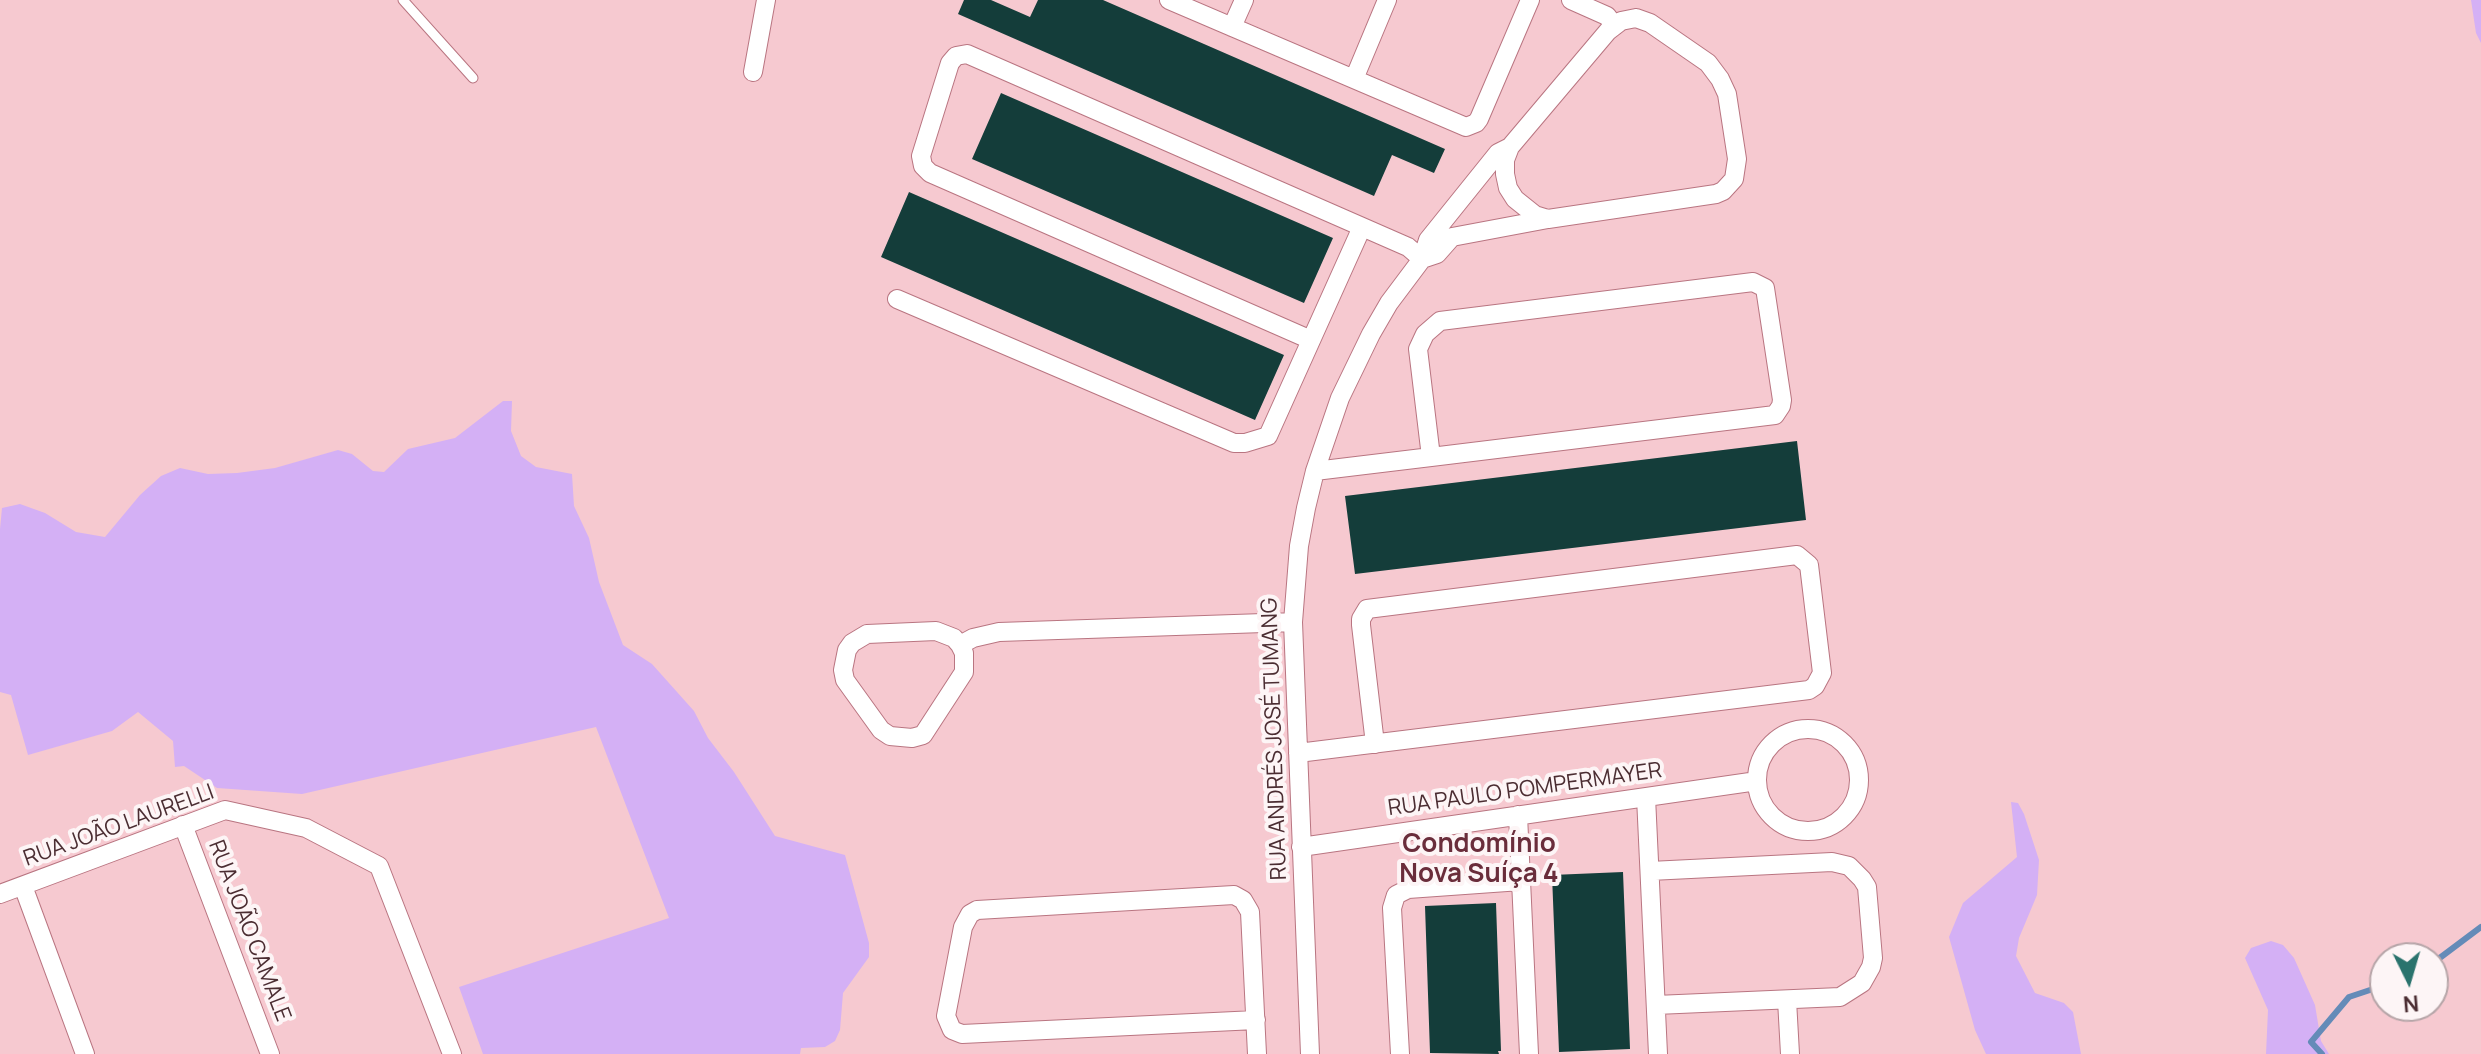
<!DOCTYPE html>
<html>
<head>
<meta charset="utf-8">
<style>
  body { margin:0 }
  #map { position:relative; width:2481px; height:1054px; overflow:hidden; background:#f6c9d0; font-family:Manrope,sans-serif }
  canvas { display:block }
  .north { position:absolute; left:2369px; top:942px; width:80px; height:80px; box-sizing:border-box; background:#fdf5f6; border:2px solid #b6a5a8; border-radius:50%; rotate:175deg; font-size:22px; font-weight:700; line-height:32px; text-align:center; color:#4b2d32 }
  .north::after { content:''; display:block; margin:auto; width:28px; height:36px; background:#2a736d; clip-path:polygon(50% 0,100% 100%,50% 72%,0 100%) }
</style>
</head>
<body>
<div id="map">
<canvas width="2481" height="1054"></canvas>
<div class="north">N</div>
</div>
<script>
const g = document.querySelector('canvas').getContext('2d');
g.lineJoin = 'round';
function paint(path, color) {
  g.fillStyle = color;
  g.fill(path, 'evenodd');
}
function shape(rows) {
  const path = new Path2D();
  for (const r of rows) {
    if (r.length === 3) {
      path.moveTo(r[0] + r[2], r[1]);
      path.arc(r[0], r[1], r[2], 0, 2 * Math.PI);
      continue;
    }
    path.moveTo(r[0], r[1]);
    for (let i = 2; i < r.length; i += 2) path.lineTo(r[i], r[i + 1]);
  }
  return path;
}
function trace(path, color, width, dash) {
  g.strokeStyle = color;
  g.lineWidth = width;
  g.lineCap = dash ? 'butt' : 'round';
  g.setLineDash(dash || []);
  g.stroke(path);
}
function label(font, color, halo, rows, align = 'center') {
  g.font = font + ' Manrope,sans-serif';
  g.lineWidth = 8;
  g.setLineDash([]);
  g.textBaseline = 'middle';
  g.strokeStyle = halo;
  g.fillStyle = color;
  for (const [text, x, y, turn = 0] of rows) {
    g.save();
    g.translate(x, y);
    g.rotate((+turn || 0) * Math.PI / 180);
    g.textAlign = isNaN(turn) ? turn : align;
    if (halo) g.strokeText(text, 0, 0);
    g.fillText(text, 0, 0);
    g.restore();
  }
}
paint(shape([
  [2471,0,2481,0,2481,43,2476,33],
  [503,401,512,401,511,431,521,456,536,467,572,474,574,506,589,538,599,582,623,645,652,664,694,711,708,738,734,772,775,836,845,855,869,943,869,957,843,993,840,1030,835,1041,825,1047,801,1048,800,1054,483,1054,459,987,669,918,596,727,302,794,217,788,184,766,175,767,173,741,138,712,112,731,28,755,11,695,0,692,0,529,2,508,20,504,45,513,76,532,105,537,140,495,161,476,180,468,208,474,237,473,275,468,338,450,352,454,373,471,384,472,408,449,455,438],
  [2011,802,2018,803,2024,814,2039,860,2037,895,2019,938,2016,956,2035,993,2064,1003,2073,1012,2081,1054,1986,1054,1975,1030,1949,937,1963,903,2017,857],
  [2271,941,2283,945,2294,958,2315,1005,2321,1041,2329,1054,2266,1054,2268,1010,2245,958,2251,948]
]), '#d4b0f5');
trace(shape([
  [2433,963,2481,927],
  [2322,1054,2311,1042,2349,997,2385,985]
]), '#648bb8', 6);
paint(shape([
  [964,0,991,0,1030,17,1038,0,1103,0,1445,149,1434,173,1392,155,1374,196,958,14],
  [1001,93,1333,238,1304,303,972,159],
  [909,192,1284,355,1255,420,881,257],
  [1797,441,1806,520,1355,574,1345,496],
  [1623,872,1630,1049,1559,1052,1552,875],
  [1496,903,1501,1051,1498,1051,1499,1054,1430,1053,1425,906]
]), '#143d3a');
const lane = shape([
  [403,0,473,78]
]);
const street = shape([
  [1169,0,1466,127,1476,123,1479,119,1530,0],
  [1571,0,1607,16,1614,25],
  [1636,18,1650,23,1708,63,1720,79,1727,94,1737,159,1734,179,1723,191,1716,194,1548,219,1535,215,1515,199,1508,188,1505,174,1505,160,1510,147,1608,31,1621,21,1636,18],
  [1232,27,1244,0],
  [753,72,766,0],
  [1354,79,1387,0],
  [1422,259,1437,254,1452,237,1548,219],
  [897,299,1234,443,1245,443,1268,436,1362,227],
  [1311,340,930,173,923,166,921,156,950,63,956,56,967,54,1408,247,1422,259],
  [1315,471,1431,457,1775,415,1781,406,1782,400,1765,288,1753,282,1440,321,1425,334,1418,349,1431,457],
  [936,631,954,638,960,645,964,653,964,672,923,735,912,738,890,736,881,730,845,680,843,670,847,650,852,643,867,634,936,631],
  [960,645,973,638,999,632,1293,622],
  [1808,780,51],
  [1298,753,1809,690,1815,686,1822,673,1809,565,1797,555,1367,609,1361,619,1361,625,1375,744],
  [1646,797,1658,1054],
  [1518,815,1529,1054],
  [183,825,270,1054],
  [1301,847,1757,781],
  [1650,871,1832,862,1849,866,1862,879,1867,887,1873,958,1871,967,1862,983,1840,997,1656,1005],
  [23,886,85,1054],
  [0,894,225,810,306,828,379,866,452,1054],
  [1787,1000,1790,1054],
  [1256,1020,962,1034,952,1030,946,1016,963,927,970,914,977,910,1234,895,1243,900,1250,912,1257,1054],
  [1310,1054,1293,622,1299,546,1306,508,1315,471,1340,398,1371,334,1389,303,1422,259,1428,240,1498,153,1510,147],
  [1400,1054,1392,908,1396,895,1408,889,1521,881]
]);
trace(lane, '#b97581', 11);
trace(street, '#b97581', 20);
trace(lane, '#fff', 9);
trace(street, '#fff', 18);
label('22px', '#4b2d32', '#fdf5f6', [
  ["RUA ANDRÉS JOSÉ TUMANG",1275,739,-92],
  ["RUA PAULO POMPERMAYER",1525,790,-8],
  ["RUA JOÃO LAURELLI",119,826,-20],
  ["RUA JOÃO CAMALE",249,931,69]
]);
label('bold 26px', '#6a2d3b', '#fdf5f6', [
  ["Condomínio",1479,845],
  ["Nova Suíça 4",1479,875]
]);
</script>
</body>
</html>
